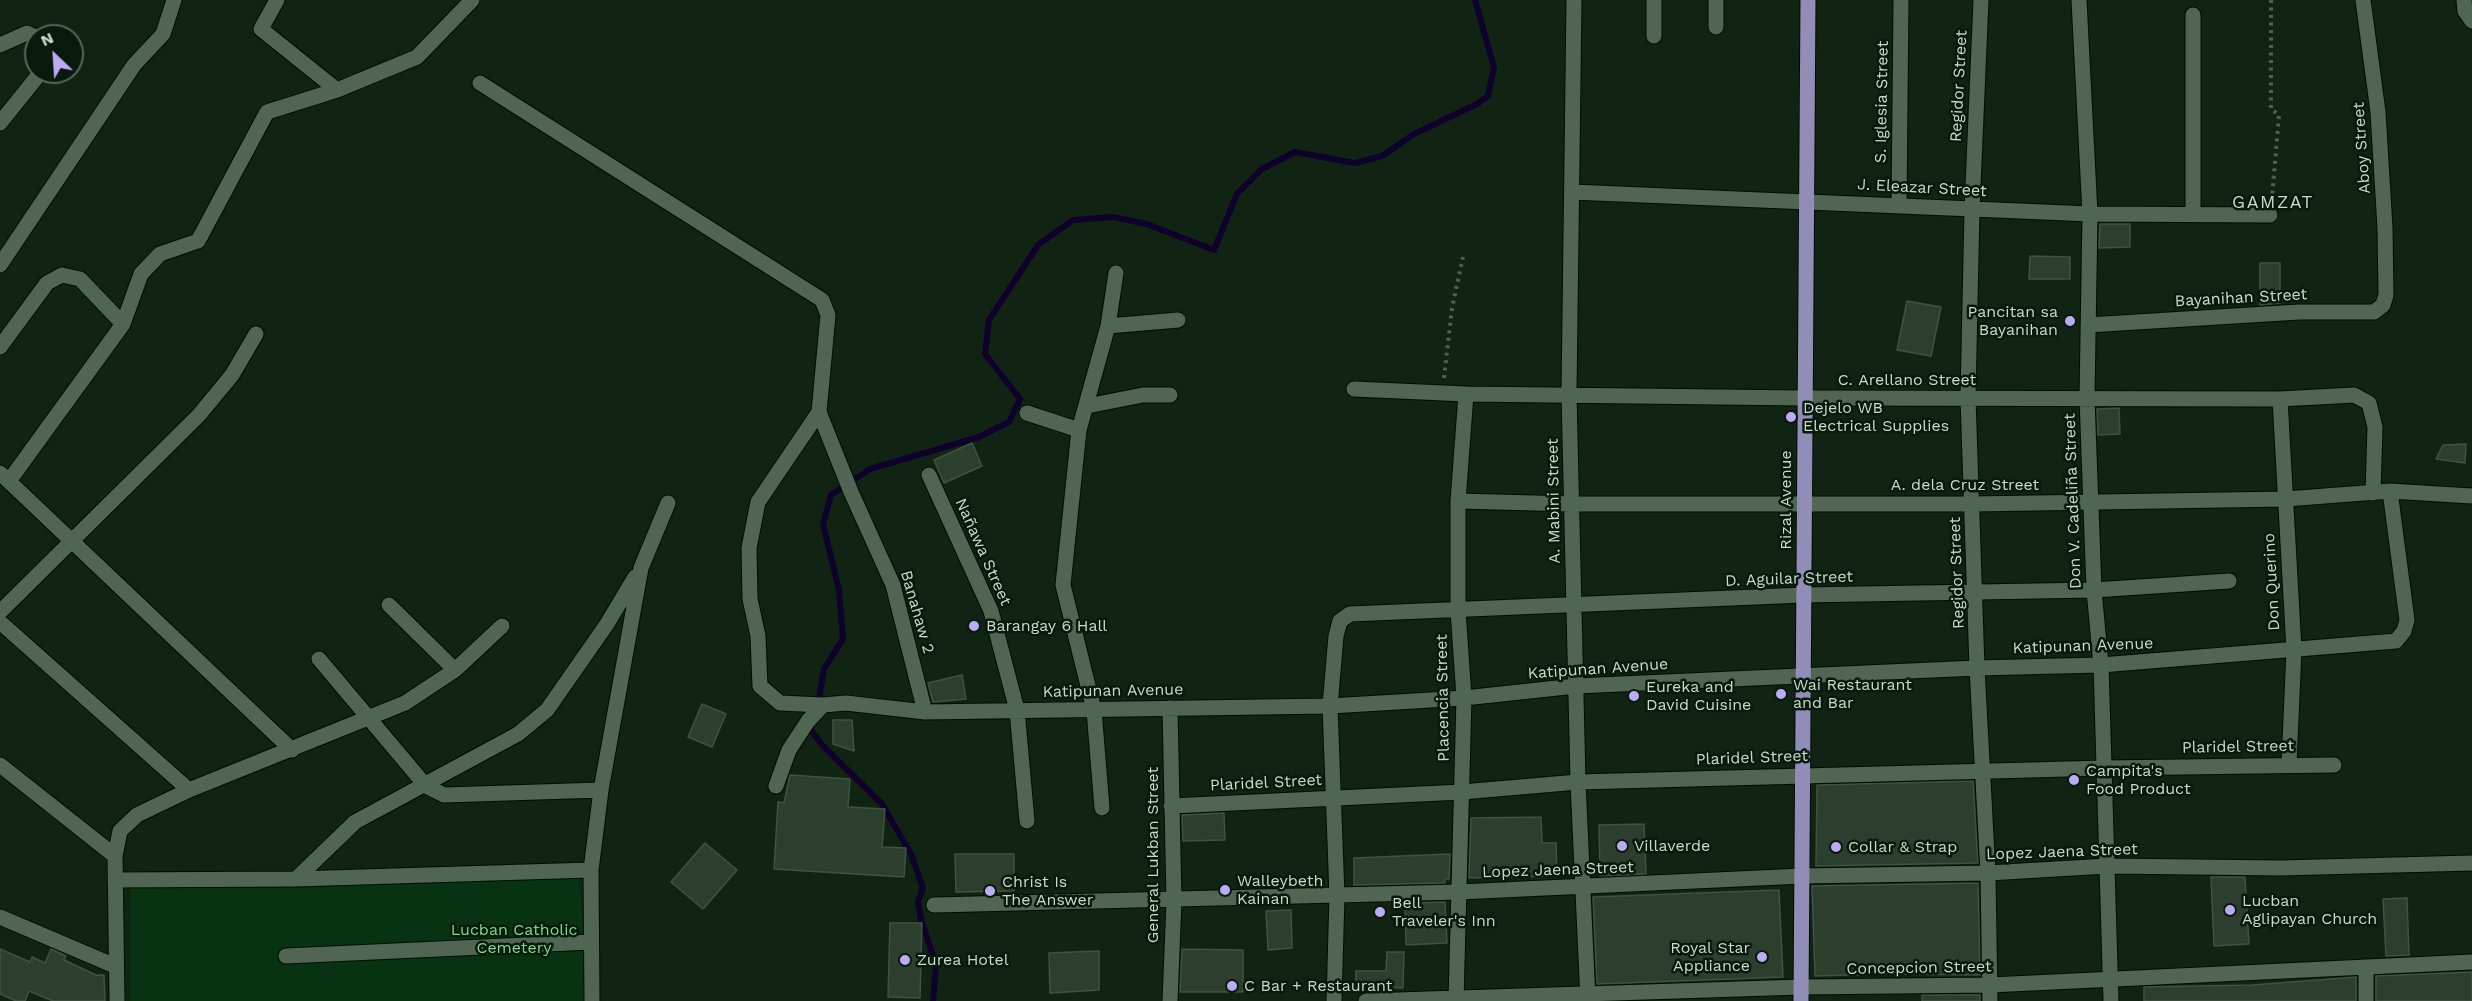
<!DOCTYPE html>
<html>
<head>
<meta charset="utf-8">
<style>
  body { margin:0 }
  #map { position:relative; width:2472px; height:1001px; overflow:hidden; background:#112414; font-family:"Work Sans",sans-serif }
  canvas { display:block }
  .north { position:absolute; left:24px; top:24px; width:60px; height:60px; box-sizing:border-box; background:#081a0b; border:2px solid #576659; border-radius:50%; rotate:335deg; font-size:16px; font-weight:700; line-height:24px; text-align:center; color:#cdd9ce }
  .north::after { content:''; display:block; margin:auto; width:21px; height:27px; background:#bcaaf5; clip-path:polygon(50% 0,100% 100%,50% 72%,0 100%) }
</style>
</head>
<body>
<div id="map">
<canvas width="2472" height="1001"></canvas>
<div class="north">N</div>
</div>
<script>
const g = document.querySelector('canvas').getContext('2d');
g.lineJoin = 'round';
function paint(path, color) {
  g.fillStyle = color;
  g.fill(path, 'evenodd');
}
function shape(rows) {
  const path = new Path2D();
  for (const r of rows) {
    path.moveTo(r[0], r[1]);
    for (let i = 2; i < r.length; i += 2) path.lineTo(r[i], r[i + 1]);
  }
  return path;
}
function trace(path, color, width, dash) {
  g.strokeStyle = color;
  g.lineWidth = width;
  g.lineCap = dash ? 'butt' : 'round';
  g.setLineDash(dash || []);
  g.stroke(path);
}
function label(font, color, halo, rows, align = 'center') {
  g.font = font + ' "Work Sans",sans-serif';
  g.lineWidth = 5;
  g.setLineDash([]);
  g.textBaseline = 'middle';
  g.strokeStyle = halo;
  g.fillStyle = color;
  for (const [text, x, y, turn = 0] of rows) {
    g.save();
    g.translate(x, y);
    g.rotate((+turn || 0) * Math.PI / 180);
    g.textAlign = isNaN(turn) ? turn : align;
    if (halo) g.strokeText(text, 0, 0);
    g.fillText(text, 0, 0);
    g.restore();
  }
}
paint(shape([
  [579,876,588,1001,130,1001,131,886]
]), '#073313');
trace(shape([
  [819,699,824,669,843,639,839,590,823,524,831,495,870,469,979,437,1009,422,1020,399,985,354,989,320,1038,245,1073,220,1113,217,1147,224,1214,250,1237,194,1262,169,1295,152,1355,163,1382,156,1414,134,1477,104,1488,96,1494,67,1475,0],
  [807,725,822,745,882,804,911,854,923,888,918,902,921,920,936,964,933,1001]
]), '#10002c', 6);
const building = shape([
  [2100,224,2130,224,2130,247,2099,248,2100,224],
  [2030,256,2070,257,2070,279,2029,279,2030,256],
  [2260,263,2280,263,2280,303,2260,305,2260,263],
  [1907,301,1941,307,1931,356,1897,350,1907,301],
  [2119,408,2120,434,2098,435,2097,409,2119,408],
  [972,443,982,466,944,483,934,460,972,443],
  [2466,444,2465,463,2436,459,2443,445,2466,444],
  [962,675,966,699,933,702,928,683,962,675],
  [702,704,726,714,712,747,688,737,702,704],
  [833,720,852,720,854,751,833,744,833,720],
  [790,775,850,779,848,807,885,809,882,847,906,848,904,877,774,869,778,802,784,803,790,775],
  [1973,781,1978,863,1816,866,1817,785,1973,781],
  [1224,813,1225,840,1183,841,1182,815,1224,813],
  [1541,817,1542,843,1556,843,1557,876,1469,878,1471,818,1541,817],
  [1644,824,1646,874,1600,876,1599,825,1644,824],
  [705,843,737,870,703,909,671,882,705,843],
  [955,854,1014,854,1014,891,956,892,955,854],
  [1450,854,1449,879,1445,879,1445,883,1354,885,1354,858,1450,854],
  [2211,877,2245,877,2249,944,2214,946,2211,877],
  [1978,883,1980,975,1884,974,1815,976,1812,886,1978,883],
  [1779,890,1783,977,1597,984,1593,897,1779,890],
  [2407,898,2409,955,2386,956,2383,899,2407,898],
  [1445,902,1447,943,1406,945,1405,903,1445,902],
  [1291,910,1292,948,1268,950,1266,911,1291,910],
  [890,923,922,923,920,998,888,997,890,923],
  [0,949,30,962,32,957,45,963,51,949,66,956,64,960,96,975,104,975,105,1001,53,1001,29,991,25,1001,16,1001,0,994,0,949],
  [1182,949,1243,950,1243,992,1180,992,1182,949],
  [1099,951,1099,990,1050,993,1049,953,1099,951],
  [1387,952,1404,952,1403,988,1356,987,1356,971,1386,971,1387,952],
  [2472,972,2472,1001,2376,1001,2376,976,2472,972],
  [2356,977,2356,1001,2144,1001,2144,987,2252,985,2356,977],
  [1922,995,1980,995,1980,1001,1922,1001,1922,995]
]);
paint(building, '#2c3f2e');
trace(building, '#3f5341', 1.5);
const minor = shape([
  [277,0,261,29,337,90],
  [1574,0,1569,394,1578,782,1588,1001],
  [1654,0,1654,36],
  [1981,0,1972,209,1968,398,1977,668,1988,873,1990,1001],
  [2079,0,2090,214,2087,398,2094,590,2101,665,2111,1001],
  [2464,0,2465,11,2472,21],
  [2193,15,2193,213],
  [1716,27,1716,0],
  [0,45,27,33,36,37],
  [480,83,822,300,828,315,819,412,851,492,893,585,925,712],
  [0,123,41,72],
  [1572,192,2090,214,2270,215],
  [1899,205,1901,0],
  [0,265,134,65,163,34,174,0],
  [2088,325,2299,312,2374,312,2383,305,2386,295,2385,228,2378,112,2363,0],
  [1108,326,1178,320],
  [0,347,47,283,62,275,80,279,123,324],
  [1354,389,1466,394,1804,398,2280,399,2354,395,2369,403,2375,427,2373,493],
  [2280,399,2294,650,2289,764],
  [1087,406,1143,395,1170,395],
  [819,412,758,502,749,548,750,599,758,636,760,686,780,703,823,705],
  [1027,413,1079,430],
  [0,473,292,750],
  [929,475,991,611,1017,710,1027,821],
  [9,481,123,324,141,274,160,254,198,241,267,112,337,90,417,57,472,0],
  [1458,501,1573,504,1973,504,2286,499,2390,491,2472,496],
  [389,605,455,670],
  [0,612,199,415,232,375,256,334],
  [0,622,189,790],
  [319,659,426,786,444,795,601,790],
  [0,765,115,856],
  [776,786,789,750,808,721,823,705,846,703,925,712,1330,706,1464,698,1576,686,1977,668,2101,665,2396,641,2404,631,2407,620,2390,491],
  [1171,806,1462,792,1578,782,2105,768,2334,765],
  [1102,808,1094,710,1063,585,1079,430,1108,326,1116,273],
  [296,879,355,822,518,734,547,710,607,624,635,577],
  [115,880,296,879,591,870],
  [934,905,1459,892,1802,876,1988,873,2107,866,2281,868,2472,863],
  [0,917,115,966],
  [286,956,591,942],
  [117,1001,115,856,120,831,137,815,189,790,405,703,455,670,502,626],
  [592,1001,591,870,601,790,641,568,668,503],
  [1170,1001,1174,901,1170,708],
  [1334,1001,1337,896,1330,706,1336,636,1340,621,1350,614,1803,595,2094,590,2229,581],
  [1366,1001,1801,987,1990,985,2472,962],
  [1456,1001,1464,698,1458,610,1458,501,1466,394],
  [2366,1001,2366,967]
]);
const major = shape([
  [1801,1001,1808,0]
]);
trace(minor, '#000d02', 17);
trace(major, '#000d02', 17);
trace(shape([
  [2271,0,2271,109,2279,115,2272,198],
  [1444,378,1452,308,1463,257]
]), '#4f6052', 4, [3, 4.5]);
trace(minor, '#516553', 15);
trace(major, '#918db7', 15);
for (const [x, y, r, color] of [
  [2070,321,6,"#bcaaf5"],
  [1791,417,6,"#bcaaf5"],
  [974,626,6,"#bcaaf5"],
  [1781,694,6,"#bcaaf5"],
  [1634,696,6,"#bcaaf5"],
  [2074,780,6,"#bcaaf5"],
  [1622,846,6,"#bcaaf5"],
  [1836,847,6,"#bcaaf5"],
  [1225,890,6,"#bcaaf5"],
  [990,891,6,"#bcaaf5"],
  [2230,910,6,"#bcaaf5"],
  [1380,912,6,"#bcaaf5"],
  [1762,957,6,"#bcaaf5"],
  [905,960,6,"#bcaaf5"],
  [1232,986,6,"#bcaaf5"]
]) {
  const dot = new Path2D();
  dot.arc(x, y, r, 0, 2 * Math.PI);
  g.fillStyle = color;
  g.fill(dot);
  trace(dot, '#081a0b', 2);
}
label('16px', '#cdd9ce', '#081a0b', [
  ["Regidor Street",1959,86,-87],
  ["S. Iglesia Street",1882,102,-89],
  ["Aboy Street",2362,148,-94],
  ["J. Eleazar Street",1922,188,3],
  ["Bayanihan Street",2241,298,-3],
  ["C. Arellano Street",1907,380],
  ["A. dela Cruz Street",1965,485],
  ["Rizal Avenue",1786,500,-90],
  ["A. Mabini Street",1554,501,-91],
  ["Don V. Cadeliña Street",2073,501,-92],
  ["Nañawa Street",983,552,66],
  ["Regidor Street",1957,573,-92],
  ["D. Aguilar Street",1789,579,-2],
  ["Don Querino",2272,582,-93],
  ["Banahaw 2",917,612,74],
  ["Katipunan Avenue",2083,646,-2],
  ["Katipunan Avenue",1598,669,-4],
  ["Katipunan Avenue",1113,691,-1],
  ["Placencia Street",1443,698,-91],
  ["Plaridel Street",2238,747,-1],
  ["Plaridel Street",1752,758,-2],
  ["Plaridel Street",1266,783,-3],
  ["Lopez Jaena Street",2062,852,-2],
  ["General Lukban Street",1153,855,-90],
  ["Lopez Jaena Street",1558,870,-2],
  ["Concepcion Street",1919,968,-1]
]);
label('16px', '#cdd9ce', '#081a0b', [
  ["Pancitan sa",2058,312,"right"],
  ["Bayanihan",2058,330,"right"],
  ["Dejelo WB",1803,408],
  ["Electrical Supplies",1803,426],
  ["Barangay 6 Hall",986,626],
  ["Wai Restaurant",1793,685],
  ["and Bar",1793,703],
  ["Eureka and",1646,687],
  ["David Cuisine",1646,705],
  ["Campita's",2086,771],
  ["Food Product",2086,789],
  ["Villaverde",1634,846],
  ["Collar & Strap",1848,847],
  ["Walleybeth",1237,881],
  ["Kainan",1237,899],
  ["Christ Is",1002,882],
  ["The Answer",1002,900],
  ["Lucban",2242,901],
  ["Aglipayan Church",2242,919],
  ["Bell",1392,903],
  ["Traveler's Inn",1392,921],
  ["Royal Star",1750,948,"right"],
  ["Appliance",1750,966,"right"],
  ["Zurea Hotel",917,960],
  ["C Bar + Restaurant",1244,986]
], 'left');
label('16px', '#7adc8c', '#081a0b', [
  ["Lucban Catholic",514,930],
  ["Cemetery",514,948]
]);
g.letterSpacing = '1.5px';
label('18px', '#cdd9ce', '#081a0b', [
  ["GAMZAT",2273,203]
]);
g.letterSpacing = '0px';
</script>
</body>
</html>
